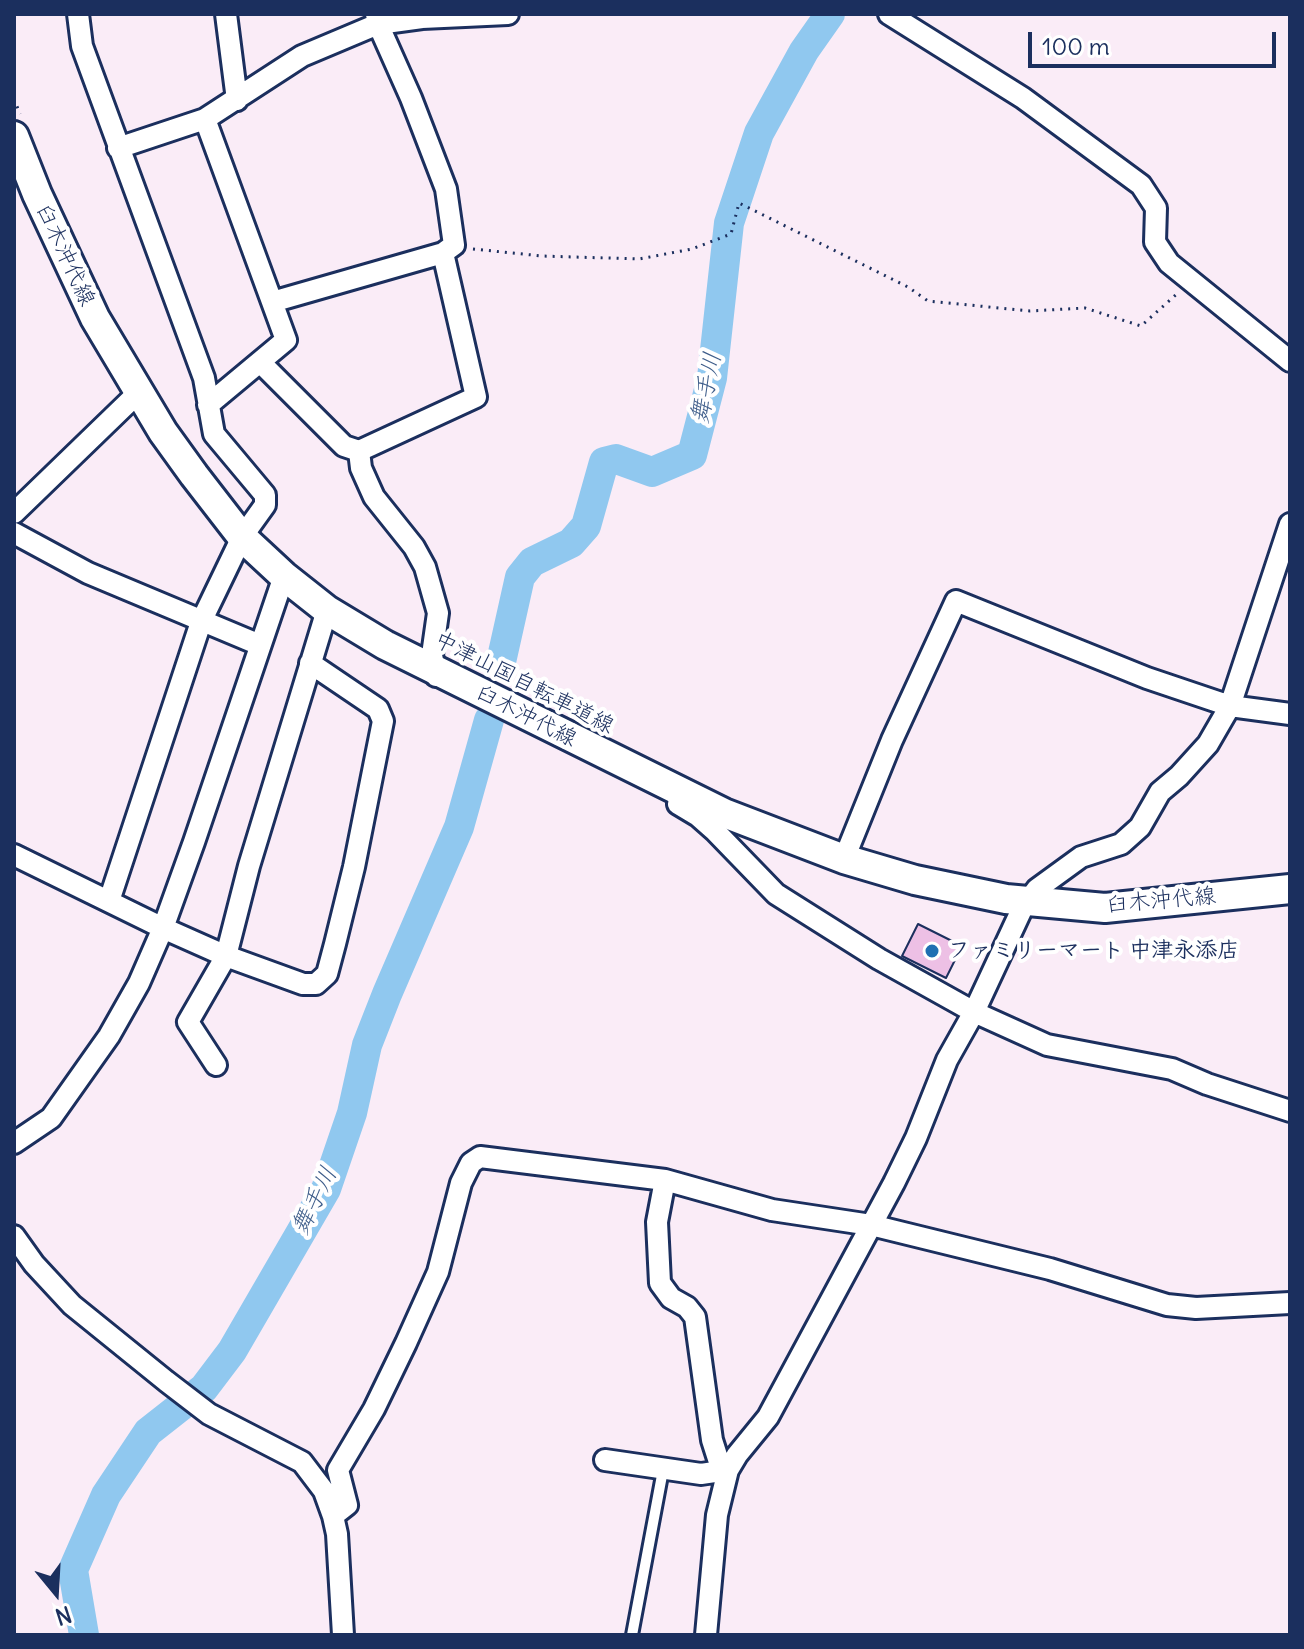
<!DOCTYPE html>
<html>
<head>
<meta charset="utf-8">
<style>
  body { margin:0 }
  #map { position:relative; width:1304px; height:1649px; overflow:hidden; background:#faecf7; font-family:Delius,sans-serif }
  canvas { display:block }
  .frame { position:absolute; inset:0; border:16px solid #1b2f5e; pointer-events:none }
  .north { position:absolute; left:16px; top:1553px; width:80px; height:80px; -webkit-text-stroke:6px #fff; paint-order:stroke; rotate:162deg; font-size:22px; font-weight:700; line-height:32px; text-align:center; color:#1b2f5e }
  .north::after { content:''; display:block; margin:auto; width:28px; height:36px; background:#1b2f5e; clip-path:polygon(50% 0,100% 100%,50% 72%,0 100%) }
  .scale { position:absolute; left:1028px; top:32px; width:248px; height:36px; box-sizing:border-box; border:4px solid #1b2f5e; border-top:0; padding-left:10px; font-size:24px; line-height:28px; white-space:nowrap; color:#1b2f5e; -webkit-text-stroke:6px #fff; paint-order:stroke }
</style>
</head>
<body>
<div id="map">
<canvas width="1304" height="1649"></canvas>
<div class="frame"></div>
<div class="north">N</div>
<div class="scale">100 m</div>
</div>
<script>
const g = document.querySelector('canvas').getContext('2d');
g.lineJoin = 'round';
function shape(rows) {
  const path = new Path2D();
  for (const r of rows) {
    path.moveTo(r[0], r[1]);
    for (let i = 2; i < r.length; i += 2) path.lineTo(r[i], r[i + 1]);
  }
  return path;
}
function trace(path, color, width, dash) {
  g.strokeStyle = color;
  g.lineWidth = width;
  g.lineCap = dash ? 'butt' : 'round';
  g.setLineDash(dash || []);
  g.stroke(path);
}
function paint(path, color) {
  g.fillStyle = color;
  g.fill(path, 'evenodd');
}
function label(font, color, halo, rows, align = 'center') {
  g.font = font + ' Delius,"Klee One",sans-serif';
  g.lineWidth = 8;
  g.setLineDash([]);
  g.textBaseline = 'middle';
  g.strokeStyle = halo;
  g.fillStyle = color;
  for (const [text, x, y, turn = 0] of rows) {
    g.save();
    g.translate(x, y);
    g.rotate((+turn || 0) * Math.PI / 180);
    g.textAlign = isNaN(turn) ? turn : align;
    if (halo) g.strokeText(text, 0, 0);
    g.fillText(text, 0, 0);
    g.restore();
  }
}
trace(shape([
  [501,662,520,577,532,562,571,543,586,526,604,462,616,459,652,472,692,455,712,378,729,223,759,133,804,51,830,14],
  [84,1635,73,1570,106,1495,148,1432,204,1388,232,1351,326,1189,352,1113,367,1045,387,994,459,827,489,720]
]), '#90c8ef', 30);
const building = shape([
  [918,924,962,946,946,978,902,956,918,924]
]);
paint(building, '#edc0e5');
trace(building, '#1b2f5e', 2);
const service = shape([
  [632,1635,663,1470]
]);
const minor = shape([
  [78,14,82,46,204,378,214,434,265,495,265,505,242,537,201,622,109,901],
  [226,14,237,100],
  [889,14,1023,98,1141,185,1156,208,1155,242,1169,263,1290,361],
  [205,119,286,340,208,405],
  [118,148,205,119,302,56,378,24,422,18,508,14],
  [272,302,443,253,454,245,446,189,411,98,378,24,376,14],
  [260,362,344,446,359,451,476,397,443,253],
  [359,451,361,468,374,497,414,547,425,567,438,613,432,655,436,676],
  [14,513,139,392],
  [14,533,88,573,260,645],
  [678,804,698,816,715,831,776,894,879,959,974,1012,1047,1045,1172,1069,1207,1084,1290,1111],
  [14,855,163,928,226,956,303,984,316,984,327,974,335,944,354,867,383,721,378,709,310,663],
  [844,859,892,740,956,601,1147,678,1230,706,1290,714],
  [216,1065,188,1022,226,956,249,866,327,610],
  [14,1143,51,1118,109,1036,139,983,163,928,194,842,284,576],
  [14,1236,34,1264,72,1305,166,1381,209,1414,302,1462,324,1491,333,1516,337,1534,343,1635],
  [605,1460,701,1474,728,1470,719,1462,712,1440,695,1317,687,1307,671,1298,660,1283,657,1222,665,1180],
  [333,1516,347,1505,338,1470,374,1409,406,1343,438,1272,461,1183,471,1163,480,1157,665,1180,772,1210,871,1225,1050,1269,1167,1305,1196,1308,1290,1303],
  [706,1635,717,1515,728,1470,737,1455,768,1417,894,1183,916,1138,947,1060,974,1012,1022,909,1037,889,1081,857,1121,844,1140,827,1160,792,1179,776,1208,744,1230,706,1290,524]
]);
const secondary = shape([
  [14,136,37,194,95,318,163,432,194,475,242,537,284,576,327,610,385,645,724,813,844,859,915,880,1006,899,1105,908,1290,889]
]);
trace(service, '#1b2f5e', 16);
trace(minor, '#1b2f5e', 26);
trace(secondary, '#1b2f5e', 34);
trace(shape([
  [14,99,20,114],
  [473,249,542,256,639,259,692,249,731,234,739,203,908,287,928,301,1030,311,1085,308,1141,326,1179,292]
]), '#1b2f5e', 3, [2, 6]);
trace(service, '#fff', 10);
trace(minor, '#fff', 20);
trace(secondary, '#fff', 28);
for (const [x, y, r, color] of [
  [932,951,8,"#1f6fb2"]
]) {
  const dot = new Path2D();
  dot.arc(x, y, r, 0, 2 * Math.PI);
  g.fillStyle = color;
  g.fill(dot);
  trace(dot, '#fff', 3);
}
label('22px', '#1b2f5e', '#fff', [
  ["臼木沖代線",65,255,65],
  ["中津山国自転車道線",524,683,27],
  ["臼木沖代線",526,716,27],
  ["臼木沖代線",1161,901,-5]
]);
label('bold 22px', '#1b2f5e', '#fff', [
  ["ファミリーマート 中津永添店",948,951]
], 'left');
label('italic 24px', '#3e5d8a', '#fff', [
  ["舞手川",707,388,-79],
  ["舞手川",315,1201,-64]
]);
</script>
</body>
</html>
